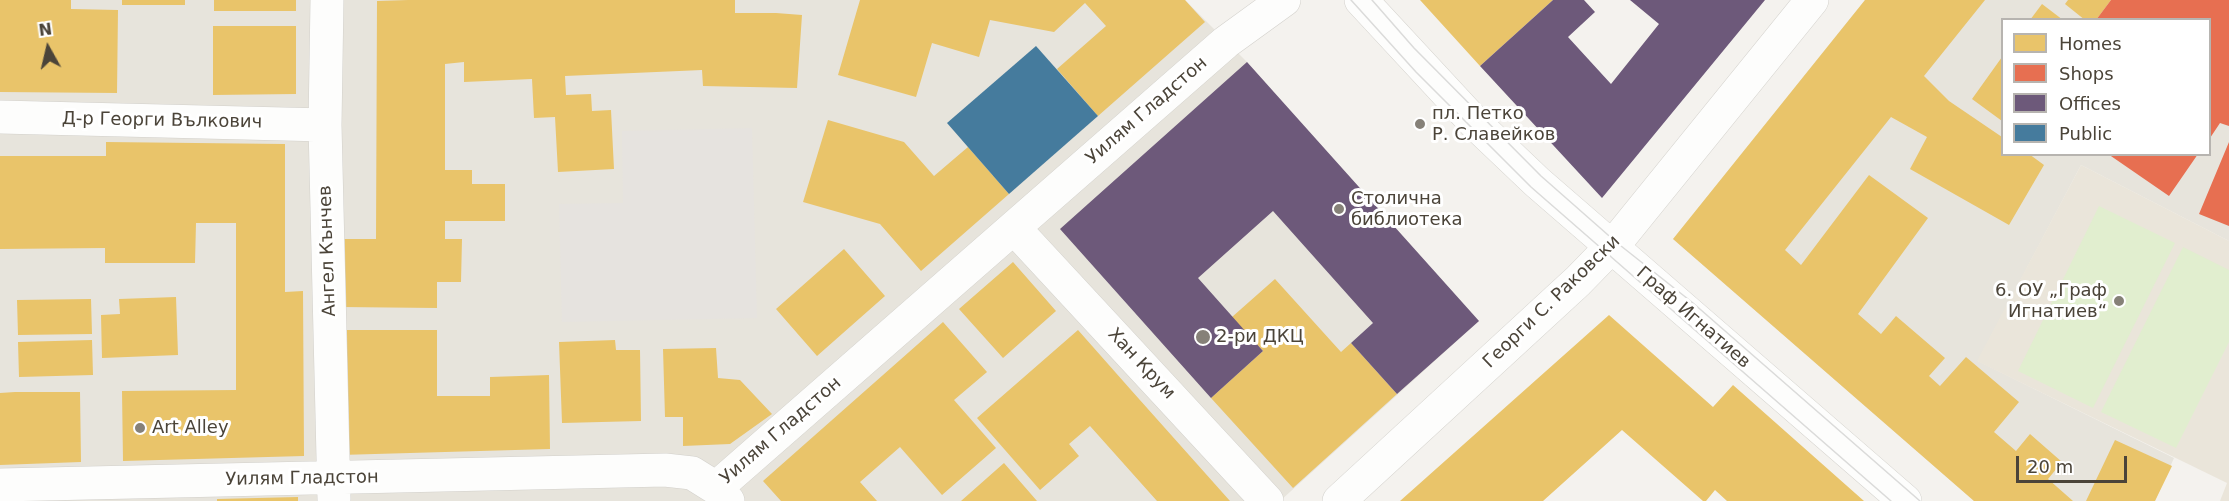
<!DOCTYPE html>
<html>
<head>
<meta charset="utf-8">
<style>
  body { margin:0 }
  #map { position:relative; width:2229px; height:501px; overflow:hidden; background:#f4f2ee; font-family:"DejaVu Sans",sans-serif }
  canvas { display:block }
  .legend { position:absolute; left:2001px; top:18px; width:210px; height:138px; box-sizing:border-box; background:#fff; border:2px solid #b7b4b0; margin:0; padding:8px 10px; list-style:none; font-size:18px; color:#4b4439 }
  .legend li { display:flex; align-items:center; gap:12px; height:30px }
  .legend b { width:30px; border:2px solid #b7b4b0 }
  .north { position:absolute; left:18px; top:18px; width:60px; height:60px; -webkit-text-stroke:4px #fff; paint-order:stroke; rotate:352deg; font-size:16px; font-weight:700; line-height:24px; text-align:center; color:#4b4439 }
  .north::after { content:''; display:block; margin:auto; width:21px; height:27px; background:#4b4439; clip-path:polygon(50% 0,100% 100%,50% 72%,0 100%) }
  .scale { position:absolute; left:2016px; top:456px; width:111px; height:27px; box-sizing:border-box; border:3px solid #4b4439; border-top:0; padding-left:8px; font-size:18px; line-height:21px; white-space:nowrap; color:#4b4439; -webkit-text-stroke:4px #fff; paint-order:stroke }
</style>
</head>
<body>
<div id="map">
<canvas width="2229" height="501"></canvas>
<ul class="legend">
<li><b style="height:16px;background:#e9c46a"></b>Homes</li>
<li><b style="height:16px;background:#e76f51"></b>Shops</li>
<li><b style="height:16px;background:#6d597a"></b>Offices</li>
<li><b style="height:16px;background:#457b9d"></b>Public</li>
</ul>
<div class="north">N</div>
<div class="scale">20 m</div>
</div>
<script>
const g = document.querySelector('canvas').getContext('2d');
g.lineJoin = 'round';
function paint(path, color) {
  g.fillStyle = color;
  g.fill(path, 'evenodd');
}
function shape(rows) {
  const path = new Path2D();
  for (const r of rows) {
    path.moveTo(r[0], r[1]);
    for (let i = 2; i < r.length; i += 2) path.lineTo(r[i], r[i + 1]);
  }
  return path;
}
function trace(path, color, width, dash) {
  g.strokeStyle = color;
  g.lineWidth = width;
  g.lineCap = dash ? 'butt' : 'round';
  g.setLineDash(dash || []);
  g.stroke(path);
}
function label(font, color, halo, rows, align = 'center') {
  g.font = font + ' "DejaVu Sans",sans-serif';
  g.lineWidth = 6;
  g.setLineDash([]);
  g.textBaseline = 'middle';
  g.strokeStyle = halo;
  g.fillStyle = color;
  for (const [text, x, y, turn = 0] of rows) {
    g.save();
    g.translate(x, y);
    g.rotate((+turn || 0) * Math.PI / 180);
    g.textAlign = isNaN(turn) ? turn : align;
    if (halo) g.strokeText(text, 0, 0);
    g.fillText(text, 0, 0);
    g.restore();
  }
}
paint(shape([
  [0,0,1185,0,1247,62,1479,321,1280,501,0,501],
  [1865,0,2229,0,2229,241,2081,165,1978,361,2174,458,2155,501,1974,501,1673,239],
  [2002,20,2210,20,2210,154,2002,154]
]), '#e7e4dc');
paint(shape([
  [2081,165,2229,241,2229,501,2220,501,2227,483,1977,361]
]), '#eae5da');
paint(shape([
  [2099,206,2175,243,2093,408,2018,371],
  [2183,247,2229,270,2229,342,2176,448,2101,412]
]), '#e1eecf');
paint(shape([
  [752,128,757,318,562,322,559,204,623,203,622,131]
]), '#e6e3df');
paint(shape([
  [0,0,71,0,71,9,118,10,117,93,0,92],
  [122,0,185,0,185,5,122,5],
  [214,0,296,0,296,11,214,11],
  [408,0,735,0,735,13,776,13,802,15,797,88,703,86,702,70,565,76,566,95,591,94,592,111,611,110,614,169,558,172,555,117,534,118,532,79,464,82,464,62,445,64,445,170,472,170,472,184,505,184,505,221,445,221,445,239,462,239,461,282,437,282,437,308,341,307,341,239,376,239,377,1],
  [860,0,1185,0,1205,22,1098,116,1057,69,1106,26,1085,3,1054,32,990,20,979,57,932,43,916,97,838,75],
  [1420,0,1553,0,1480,66],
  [1865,0,1985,0,1924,76,1949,101,2002,137,2002,154,2029,154,2044,165,2009,225,1910,169,1927,137,1891,117,1785,250,1801,265,1869,175,1928,218,1858,314,1881,334,1896,316,1945,358,1929,376,1940,386,1966,357,2019,402,1994,432,2016,451,2030,434,2062,462,2048,479,2073,501,1974,501,1673,239],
  [2068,0,2111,0,2096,20,2085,20,2065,4],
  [2042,4,2063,20,2030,20],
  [213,26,296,26,296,94,213,95],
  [2002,57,2002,121,1972,99],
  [828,120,904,142,934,176,968,147,1009,194,921,271,880,224,803,202],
  [106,142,285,144,285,292,303,291,304,456,123,461,122,391,236,390,236,223,196,223,195,263,105,263,105,248,0,249,0,156,106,156],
  [844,249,885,296,817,356,776,309],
  [1013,262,1056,311,1003,358,959,309],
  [1275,279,1341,352,1351,343,1397,394,1293,488,1211,398,1263,351,1232,317],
  [176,297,178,355,102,358,101,315,120,314,119,299],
  [91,299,92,334,18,335,17,300],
  [1609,315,1713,407,1733,385,1864,501,1727,501,1715,490,1706,501,1703,501,1622,430,1543,501,1400,501],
  [943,322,987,372,954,400,996,448,942,495,900,447,860,482,877,501,781,501,763,481],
  [341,330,437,330,437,396,490,396,490,377,549,375,550,449,340,455],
  [1078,330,1131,390,1230,501,1157,501,1090,426,1069,444,1079,456,1040,490,977,418],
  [92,340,93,375,19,377,18,342],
  [615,340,616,350,640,350,641,421,562,423,559,342],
  [716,348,718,378,740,380,772,414,730,444,683,446,683,417,665,417,663,349],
  [15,392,80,392,81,462,0,465,0,393],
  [2115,440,2172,466,2155,501,2086,501],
  [1004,463,1037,501,961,501],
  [298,497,298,501,217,501,217,499]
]), '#e9c46a');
paint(shape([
  [2111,0,2229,0,2229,126,2220,123,2210,138,2210,20,2096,20],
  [2229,142,2229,226,2199,214],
  [2108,154,2198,154,2169,196]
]), '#e76f51');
paint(shape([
  [1553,0,1584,0,1595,12,1568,37,1611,84,1659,24,1630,0,1765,0,1602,198,1480,66],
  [1247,62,1479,321,1397,394,1351,343,1373,323,1273,211,1198,278,1263,351,1211,398,1060,229]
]), '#6d597a');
paint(shape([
  [1036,46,1098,116,1009,194,947,123]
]), '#457b9d');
const minor = shape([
  [327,0,325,125,334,499],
  [1361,0,1476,124,1537,182,1905,501],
  [0,117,325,125],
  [1014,228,1267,501],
  [0,485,665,470,692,473,716,488,728,501],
  [716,488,1226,42,1284,0],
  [1339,501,1578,281,1616,242,1812,0]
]);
trace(minor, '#d2d0cb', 34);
trace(minor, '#fdfdfc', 33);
trace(shape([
  [1351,0,1416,72,1531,187,1891,501],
  [1372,0,1414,48,1541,176,1616,242,1693,303,1920,501]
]), '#dbdbda', 1.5);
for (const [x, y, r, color] of [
  [1420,124,6,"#868178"],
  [1339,209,6,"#868178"],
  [2119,301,6,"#868178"],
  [1203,337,8,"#868178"],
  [140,428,6,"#868178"]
]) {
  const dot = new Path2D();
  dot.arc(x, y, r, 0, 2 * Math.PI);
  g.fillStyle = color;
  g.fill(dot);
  trace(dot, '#fff', 2);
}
label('18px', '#4b4439', '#fff', [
  ["Уилям Гладстон",1147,111,-41],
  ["Д-р Георги Вълкович",162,121,1],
  ["Ангел Кънчев",328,251,-92],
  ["Георги С. Раковски",1552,302,-44],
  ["Граф Игнатиев",1693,318,41],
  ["Хан Крум",1141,364,47],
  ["Уилям Гладстон",781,431,-41],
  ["Уилям Гладстон",302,479,-1]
]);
label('18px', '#4b4439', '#fff', [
  ["пл. Петко",1432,114],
  ["Р. Славейков",1432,135],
  ["Столична",1351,199],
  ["библиотека",1351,220],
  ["6. ОУ „Граф",2107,291,"right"],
  ["Игнатиев“",2107,312,"right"],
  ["2-ри ДКЦ",1216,337],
  ["Art Alley",152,428]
], 'left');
</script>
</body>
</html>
